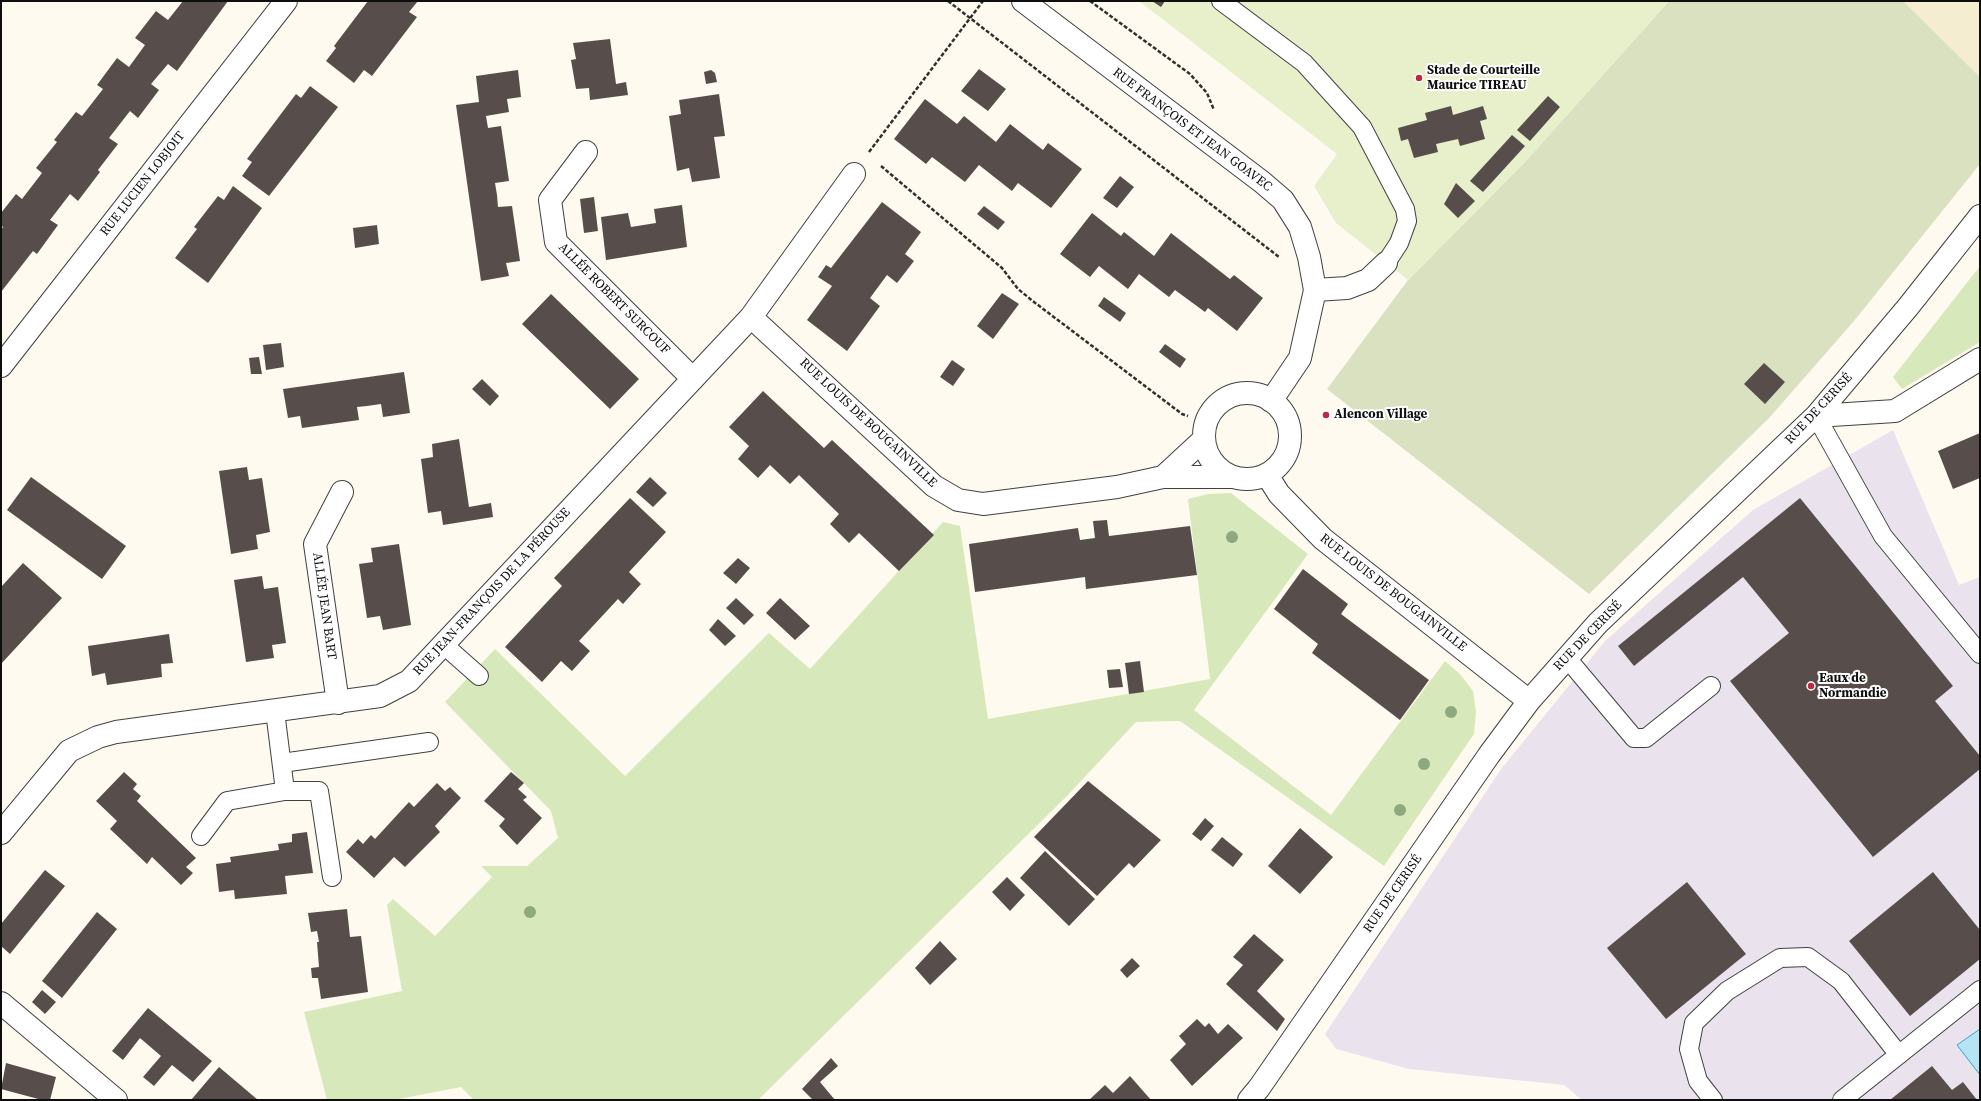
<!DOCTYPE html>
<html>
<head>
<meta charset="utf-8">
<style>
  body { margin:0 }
  #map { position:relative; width:1981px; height:1101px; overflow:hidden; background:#fffaf0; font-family:"Source Serif 4",serif }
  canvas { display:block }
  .frame { position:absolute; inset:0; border:2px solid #0e0e0e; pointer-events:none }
</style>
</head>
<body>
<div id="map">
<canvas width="1981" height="1101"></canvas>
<div class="frame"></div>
</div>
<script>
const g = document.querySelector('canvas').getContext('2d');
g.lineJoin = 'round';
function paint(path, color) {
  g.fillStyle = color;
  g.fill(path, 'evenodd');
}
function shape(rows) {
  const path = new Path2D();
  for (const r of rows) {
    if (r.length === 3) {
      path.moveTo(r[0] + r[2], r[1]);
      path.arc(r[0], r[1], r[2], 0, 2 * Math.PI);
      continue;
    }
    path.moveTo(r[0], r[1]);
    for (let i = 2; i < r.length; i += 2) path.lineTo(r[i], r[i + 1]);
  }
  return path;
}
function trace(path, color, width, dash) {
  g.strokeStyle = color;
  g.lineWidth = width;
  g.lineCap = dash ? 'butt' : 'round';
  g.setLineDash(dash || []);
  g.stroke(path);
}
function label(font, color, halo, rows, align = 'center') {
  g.font = font + ' "Source Serif 4",serif';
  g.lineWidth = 4;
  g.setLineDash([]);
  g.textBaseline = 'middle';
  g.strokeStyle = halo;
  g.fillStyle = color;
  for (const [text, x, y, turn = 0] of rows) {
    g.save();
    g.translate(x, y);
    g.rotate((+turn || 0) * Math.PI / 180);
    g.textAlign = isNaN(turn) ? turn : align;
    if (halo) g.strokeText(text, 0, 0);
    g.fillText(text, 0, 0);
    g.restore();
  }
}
paint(shape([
  [1893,430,1959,585,1980,577,1980,1100,1582,1100,1564,1085,1409,1069,1336,1049,1325,1034,1501,769,1605,641,1753,510]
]), '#eae3ed');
paint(shape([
  [1903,1,1980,1,1980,77]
]), '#f4edd0');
paint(shape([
  [1980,266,1980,342,1902,389,1893,377],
  [1231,493,1308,554,1194,710,1331,815,1445,661,1460,674,1473,691,1476,712,1474,734,1384,866,1180,721,1136,722,1066,797,758,1100,474,1100,461,1087,394,1100,327,1100,304,1012,402,991,387,905,393,899,435,936,492,877,481,866,527,866,558,838,551,811,445,702,495,649,625,776,769,633,810,669,943,522,960,526,988,719,1210,679,1188,499,1208,494]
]), '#d7e9ba');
paint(shape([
  [1669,1,1903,1,1980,77,1980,164,1854,321,1770,417,1589,594,1327,389,1408,280,1525,162]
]), '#dae1c1');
paint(shape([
  [1139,1,1669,1,1525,162,1408,280,1336,223,1314,186,1337,154]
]), '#e7f0cb');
const water = shape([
  [1980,1029,1980,1075,1957,1045,1980,1029]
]);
paint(water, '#b5e4f5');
trace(water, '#3da2cb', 1);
paint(shape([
  [183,1,228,1,177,71,168,64,151,84,159,90,138,118,130,111,109,138,118,144,98,170,100,172,78,201,70,194,50,220,58,225,37,254,33,251,1,292,1,230,3,227,1,225,1,213,16,194,22,199,42,173,36,168,57,142,54,140,76,112,82,116,103,89,97,85,117,58,129,67,145,45,135,38,156,11,168,20],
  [368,1,418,1,409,12,417,17,372,76,364,70,354,83,326,61,336,48,334,46],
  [1152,1,1165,1,1161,7],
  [610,39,616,84,626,82,628,95,590,100,589,88,576,89,571,60,576,59,573,43],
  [979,69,1006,89,988,111,961,91],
  [518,70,521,97,507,99,509,112,486,116,488,128,501,126,509,181,495,183,497,195,498,207,512,206,520,261,506,263,509,276,481,281,456,105,479,102,476,76],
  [711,70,715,73,717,82,706,84,704,72],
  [310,86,338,107,269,196,242,176,252,162,247,159,296,94,301,98],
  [719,94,725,136,714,137,720,178,692,182,689,168,677,171,669,116,681,114,679,100],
  [1548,96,1560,107,1530,141,1517,130],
  [925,99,957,124,964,116,996,142,1010,124,1043,150,1048,143,1082,169,1051,208,1018,183,1012,191,979,165,965,182,932,157,926,164,894,139],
  [1451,106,1453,115,1483,106,1487,119,1480,121,1485,139,1460,146,1458,139,1436,144,1438,152,1414,158,1408,139,1401,141,1398,128,1427,120,1425,113],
  [1512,135,1525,146,1483,192,1470,181],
  [1120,176,1134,187,1117,208,1103,198],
  [1456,183,1475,201,1458,218,1444,204],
  [233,186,262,208,208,283,175,258,197,229,194,227,218,196,224,200],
  [594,197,598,231,584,233,580,199],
  [882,202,921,232,905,254,914,261,897,283,887,275,870,298,880,306,847,351,807,320,832,286,818,277,826,265,831,268],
  [682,205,687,247,606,260,601,217,628,213,631,227,656,223,654,209],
  [984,206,1005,222,998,230,977,214],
  [1092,213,1121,236,1124,232,1154,256,1171,233,1230,279,1234,275,1263,298,1237,331,1208,308,1205,312,1175,290,1169,297,1139,274,1128,289,1099,266,1090,277,1060,254],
  [377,225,379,244,355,248,353,228],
  [1002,293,1019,304,993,339,977,326],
  [551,294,639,379,610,409,522,324],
  [1104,297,1126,313,1120,322,1098,306],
  [281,343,284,367,266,370,263,345],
  [1165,344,1186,359,1180,368,1159,352],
  [259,357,262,374,251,374,249,358],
  [952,360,965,369,953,386,940,377],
  [1764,363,1785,382,1765,404,1744,384],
  [404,372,410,413,383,417,381,404,367,406,357,407,359,420,302,428,300,416,288,418,283,389],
  [482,379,499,396,490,406,472,389],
  [763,391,824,448,832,440,934,535,899,571,859,533,849,543,830,524,839,514,799,475,790,484,770,465,758,478,738,459,749,446,729,427],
  [1980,433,1980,478,1953,489,1938,451],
  [459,439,469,507,491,503,493,517,443,525,441,511,428,513,421,459,433,457,432,444],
  [247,467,249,480,262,478,270,532,256,535,258,549,231,554,219,471],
  [31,477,126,546,102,579,7,510],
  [650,477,667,493,653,507,636,492],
  [630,498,666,532,629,572,641,584,623,604,618,599,579,641,590,651,572,671,561,661,542,682,505,647,562,586,554,578],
  [1800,498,1953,686,1935,701,1980,756,1980,769,1873,857,1730,681,1789,633,1743,577,1634,666,1618,646],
  [1107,520,1109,536,1190,526,1197,575,1086,589,1085,577,975,592,969,544,1078,528,1080,540,1095,538,1093,521],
  [399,544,411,625,383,630,380,616,367,618,359,564,373,562,371,548],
  [738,558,750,568,736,584,723,573],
  [23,563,62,598,1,664,1,587],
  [1303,569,1348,604,1341,614,1429,680,1400,720,1312,653,1318,644,1274,609],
  [262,576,264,589,278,587,286,643,272,645,274,658,246,662,234,580],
  [736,598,754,615,744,625,726,608],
  [780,598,810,626,795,640,766,613],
  [718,619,736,636,725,646,709,630],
  [169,634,173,663,161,664,162,677,107,685,105,673,92,676,88,646],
  [1140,661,1144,692,1129,694,1125,663],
  [1120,669,1123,687,1109,688,1107,670],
  [124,772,137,784,133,789,141,796,137,801,196,858,186,867,193,873,181,885,152,857,147,864,110,829,117,821,96,801],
  [511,772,524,783,518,789,527,797,523,800,542,818,517,845,499,826,505,819,484,801],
  [1088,781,1161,840,1134,868,1129,863,1097,896,1034,837],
  [437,783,445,791,450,787,461,798,435,826,440,832,405,867,394,857,374,878,346,852,358,839,363,844,371,835,375,839,409,802,414,807],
  [1205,818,1214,826,1201,841,1192,834],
  [1300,828,1333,857,1300,894,1268,866],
  [307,832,313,873,285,876,287,894,235,899,234,890,219,892,216,864,231,862,230,857,279,850,278,844,292,842,292,834],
  [1222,837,1243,854,1233,867,1211,850],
  [1045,851,1095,899,1069,926,1020,878],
  [45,870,65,886,10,954,1,946,1,924],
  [1933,872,1980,930,1980,959,1910,1016,1849,941],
  [1007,877,1025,895,1010,911,992,892],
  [1687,882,1746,954,1666,1019,1607,948],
  [347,909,350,937,361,936,368,992,321,999,318,978,312,978,311,968,319,967,317,942,319,942,317,931,311,932,308,913],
  [97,912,117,929,62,998,42,981],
  [1254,934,1284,960,1257,991,1285,1019,1277,1031,1226,984,1243,965,1233,957],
  [940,941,957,959,930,985,915,968],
  [1132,958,1140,966,1127,978,1120,970],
  [42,990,56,1002,45,1014,32,1002],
  [148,1008,212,1061,193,1082,172,1065,154,1086,143,1077,161,1056,140,1038,123,1060,112,1051],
  [1197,1019,1205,1027,1209,1023,1218,1034,1228,1024,1243,1038,1192,1086,1170,1060,1186,1044,1179,1036],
  [831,1058,838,1066,820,1082,835,1100,813,1100,802,1089],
  [6,1063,56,1077,50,1100,42,1100,1,1089],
  [1932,1066,1952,1090,1963,1082,1977,1100,1890,1100],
  [219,1067,258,1100,191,1100],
  [1130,1076,1151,1100,1089,1100,1105,1085,1113,1093]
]), '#574e4b');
const lane = shape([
  [1221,1,1304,63,1362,127,1405,209,1407,221,1399,243,1386,263],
  [1816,416,1883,536,1980,654],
  [444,645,479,676],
  [1566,657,1634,738,1646,738,1711,686],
  [275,711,285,791,319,791,332,877],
  [282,763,429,742],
  [201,836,227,801,285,791],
  [1713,1100,1698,1081,1689,1049,1694,1023,1727,991,1780,958,1808,957,1841,981,1899,1055],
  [1842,1100,1980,990]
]);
const street = shape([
  [1023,1,1262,182,1283,200,1300,227,1309,257,1315,290],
  [586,152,550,200,556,242,693,379],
  [751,317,934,486,958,500,983,504,1117,487,1163,477,1231,477],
  [1,366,286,1],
  [1247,436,43],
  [1271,401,1300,358,1315,290,1347,288,1368,280,1386,263],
  [1816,416,1895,411,1980,359],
  [1267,475,1279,494,1323,539,1529,701],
  [1163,477,1203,440],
  [338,703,315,544,342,492],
  [1,833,69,751,98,737,116,732,380,696,409,681,751,317,854,174],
  [1,1003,116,1100],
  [1249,1100,1259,1088,1489,755,1529,701,1598,623,1816,416,1908,307,1980,216]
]);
trace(lane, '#414141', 20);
trace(street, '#414141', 24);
trace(shape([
  [948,1,1279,257],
  [1090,1,1190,74,1207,93,1214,110],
  [869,152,983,1],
  [881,166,1002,268,1018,289,1034,302,1182,414,1188,416]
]), '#303030', 2.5, [4, 2]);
trace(lane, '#fff', 18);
trace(street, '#fff', 22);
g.fillStyle = '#90a87d';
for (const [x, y] of [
  [1232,537],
  [1451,712],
  [1424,764],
  [1400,810],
  [530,912]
]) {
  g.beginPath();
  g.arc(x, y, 6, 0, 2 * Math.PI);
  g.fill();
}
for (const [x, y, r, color] of [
  [1419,78,4,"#bc283f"],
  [1326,415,4,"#bc283f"],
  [1811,686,4,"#bc283f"]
]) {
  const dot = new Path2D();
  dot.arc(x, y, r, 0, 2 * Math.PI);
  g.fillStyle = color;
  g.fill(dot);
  trace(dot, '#fff', 1.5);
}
label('bold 13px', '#0e0e0e', '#fff', [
  ["Stade de Courteille",1427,71],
  ["Maurice TIREAU",1427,86],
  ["Alencon Village",1334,415],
  ["Eaux de",1819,679],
  ["Normandie",1819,694]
], 'left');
label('13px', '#0e0e0e', '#fff', [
  ["RUE FRANÇOIS ET JEAN GOAVEC",1192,130,37],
  ["RUE LUCIEN LOBJOIT",143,184,-52],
  ["ALLÉE ROBERT SURCOUF",614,299,45],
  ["RUE DE CERISÉ",1819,409,-47],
  ["RUE LOUIS DE BOUGAINVILLE",868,423,43],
  ["RUE JEAN-FRANÇOIS DE LA PÉROUSE",492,592,-47],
  ["RUE LOUIS DE BOUGAINVILLE",1393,593,38],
  ["ALLÉE JEAN BART",324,606,82],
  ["RUE DE CERISÉ",1588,636,-46],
  ["RUE DE CERISÉ",1393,894,-55]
]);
</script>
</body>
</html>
